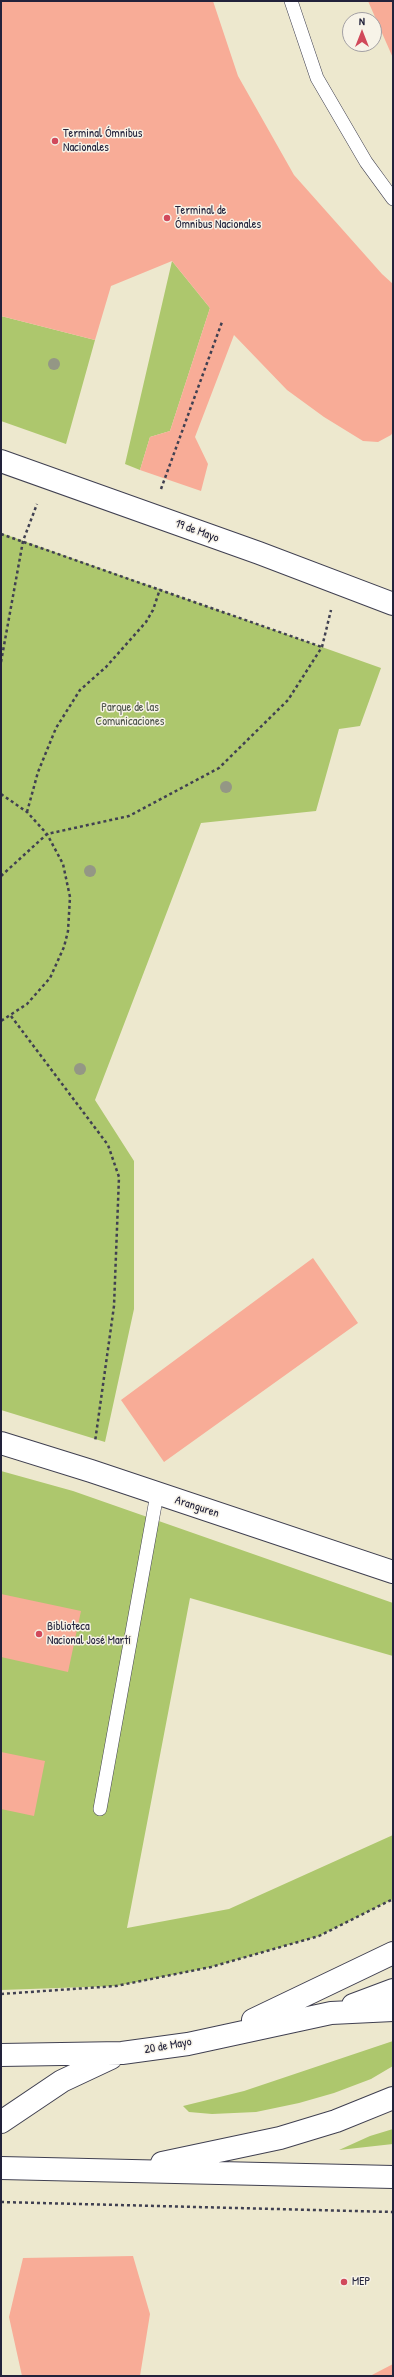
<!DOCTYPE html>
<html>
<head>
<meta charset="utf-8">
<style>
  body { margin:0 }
  #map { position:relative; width:394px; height:2377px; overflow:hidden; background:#ede8ce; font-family:"Patrick Hand",sans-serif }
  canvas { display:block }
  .frame { position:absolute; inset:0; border:2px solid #22223b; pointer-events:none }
  .north { position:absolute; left:342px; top:12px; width:40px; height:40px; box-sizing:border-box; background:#f7f3e8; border:1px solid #a29fa3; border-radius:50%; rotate:0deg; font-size:11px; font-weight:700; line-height:16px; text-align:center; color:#22223b }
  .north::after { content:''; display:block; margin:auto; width:14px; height:18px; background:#d1495b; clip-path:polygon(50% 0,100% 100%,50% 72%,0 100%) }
</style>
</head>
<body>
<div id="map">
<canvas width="394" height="2377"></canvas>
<div class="frame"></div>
<div class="north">N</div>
</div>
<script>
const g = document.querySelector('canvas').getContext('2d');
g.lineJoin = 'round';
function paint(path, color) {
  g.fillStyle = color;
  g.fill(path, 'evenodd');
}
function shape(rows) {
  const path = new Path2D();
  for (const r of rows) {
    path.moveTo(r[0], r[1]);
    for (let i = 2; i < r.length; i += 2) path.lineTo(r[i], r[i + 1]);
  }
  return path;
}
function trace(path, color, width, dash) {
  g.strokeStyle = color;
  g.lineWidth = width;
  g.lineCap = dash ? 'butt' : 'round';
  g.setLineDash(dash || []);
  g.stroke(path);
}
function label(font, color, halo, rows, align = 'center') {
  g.font = font + ' "Patrick Hand",sans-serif';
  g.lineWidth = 3;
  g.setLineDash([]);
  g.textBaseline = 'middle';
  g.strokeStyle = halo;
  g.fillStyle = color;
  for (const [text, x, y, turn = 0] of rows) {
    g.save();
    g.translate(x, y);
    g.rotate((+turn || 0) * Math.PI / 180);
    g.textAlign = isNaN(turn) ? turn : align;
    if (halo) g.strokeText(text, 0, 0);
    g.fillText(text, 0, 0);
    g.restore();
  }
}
paint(shape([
  [172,261,210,308,170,431,150,437,140,470,125,464],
  [1,316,95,340,66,444,1,421],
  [1,533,381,668,360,726,339,729,316,811,201,823,95,1100,134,1161,134,1309,105,1442,1,1410],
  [1,1471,73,1491,393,1603,393,1656,190,1598,127,1928,229,1909,393,1835,393,1899,319,1936,211,1967,116,1986,1,1990],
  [393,2041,393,2066,371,2079,334,2093,299,2103,256,2112,212,2114,189,2112,183,2106,244,2091],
  [393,2129,393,2144,339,2150,370,2136]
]), '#adc76d');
paint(shape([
  [1,1,213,1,238,76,294,175,382,274,393,284,393,432,391,435,378,442,363,441,324,417,287,390,234,335,195,437,208,464,201,491,140,470,150,437,170,431,210,308,172,261,111,286,95,340,1,316],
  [368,1,393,1,393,58],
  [313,1258,358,1323,164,1462,121,1400],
  [1,1594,81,1611,68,1672,1,1657],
  [1,1752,45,1761,34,1816,1,1809],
  [133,2256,150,2314,140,2376,22,2376,9,2317,23,2258],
  [393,2364,393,2376,370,2376]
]), '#f8ac97');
const lane = shape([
  [291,1,317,78,366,162,393,199],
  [100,1809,157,1494]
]);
const secondary = shape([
  [1,461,259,553,393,604],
  [1,1443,91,1471,393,1572],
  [353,2005,393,1990],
  [253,2020,393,1953],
  [1,2055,122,2053,188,2044,331,2013,393,2010],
  [1,2122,62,2081,111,2058],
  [162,2163,280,2138,336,2121,393,2098],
  [1,2168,393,2177]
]);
trace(lane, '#404051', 14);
trace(secondary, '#404051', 24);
trace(shape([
  [161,489,222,322],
  [1,534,322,647],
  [1,662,23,541,37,504],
  [1,794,27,812,47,834,63,864,70,897,68,931,64,947,50,978,27,1004,1,1021],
  [27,812,38,772,56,728,80,690,106,667,146,622,153,610,160,589],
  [1,876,47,834,129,816,219,768,288,700,322,647,331,610],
  [11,1016,108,1145,119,1177,114,1306,95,1442],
  [1,1994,116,1986,211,1967,319,1936,393,1899],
  [1,2202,393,2212]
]), '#404051', 2.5, [3, 3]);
trace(lane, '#fff', 13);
trace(secondary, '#fff', 22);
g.fillStyle = '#949785';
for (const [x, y] of [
  [54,364],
  [226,787],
  [90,871],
  [80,1069]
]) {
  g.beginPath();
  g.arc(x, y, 6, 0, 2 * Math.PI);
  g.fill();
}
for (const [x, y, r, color] of [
  [55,141,4,"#d1495b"],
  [167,218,4,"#d1495b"],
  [39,1634,4,"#d1495b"],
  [344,2282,4,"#d1495b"]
]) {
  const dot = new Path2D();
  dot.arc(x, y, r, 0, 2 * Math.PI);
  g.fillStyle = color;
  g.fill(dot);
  trace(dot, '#f7f3e8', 1.5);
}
label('12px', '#22223b', '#f7f3e8', [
  ["Terminal Ómnibus",63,134],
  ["Nacionales",63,148],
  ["Terminal de",175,211],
  ["Ómnibus Nacionales",175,225],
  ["Biblioteca",47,1627],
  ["Nacional José Martí",47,1641],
  ["MEP",352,2282]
], 'left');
label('12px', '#22223b', '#f7f3e8', [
  ["19 de Mayo",197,531,20],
  ["Aranguren",197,1507,18],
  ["20 de Mayo",168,2046,-10]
]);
label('12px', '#4c544a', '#f7f3e8', [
  ["Parque de las",130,708],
  ["Comunicaciones",130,722]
]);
</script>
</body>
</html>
